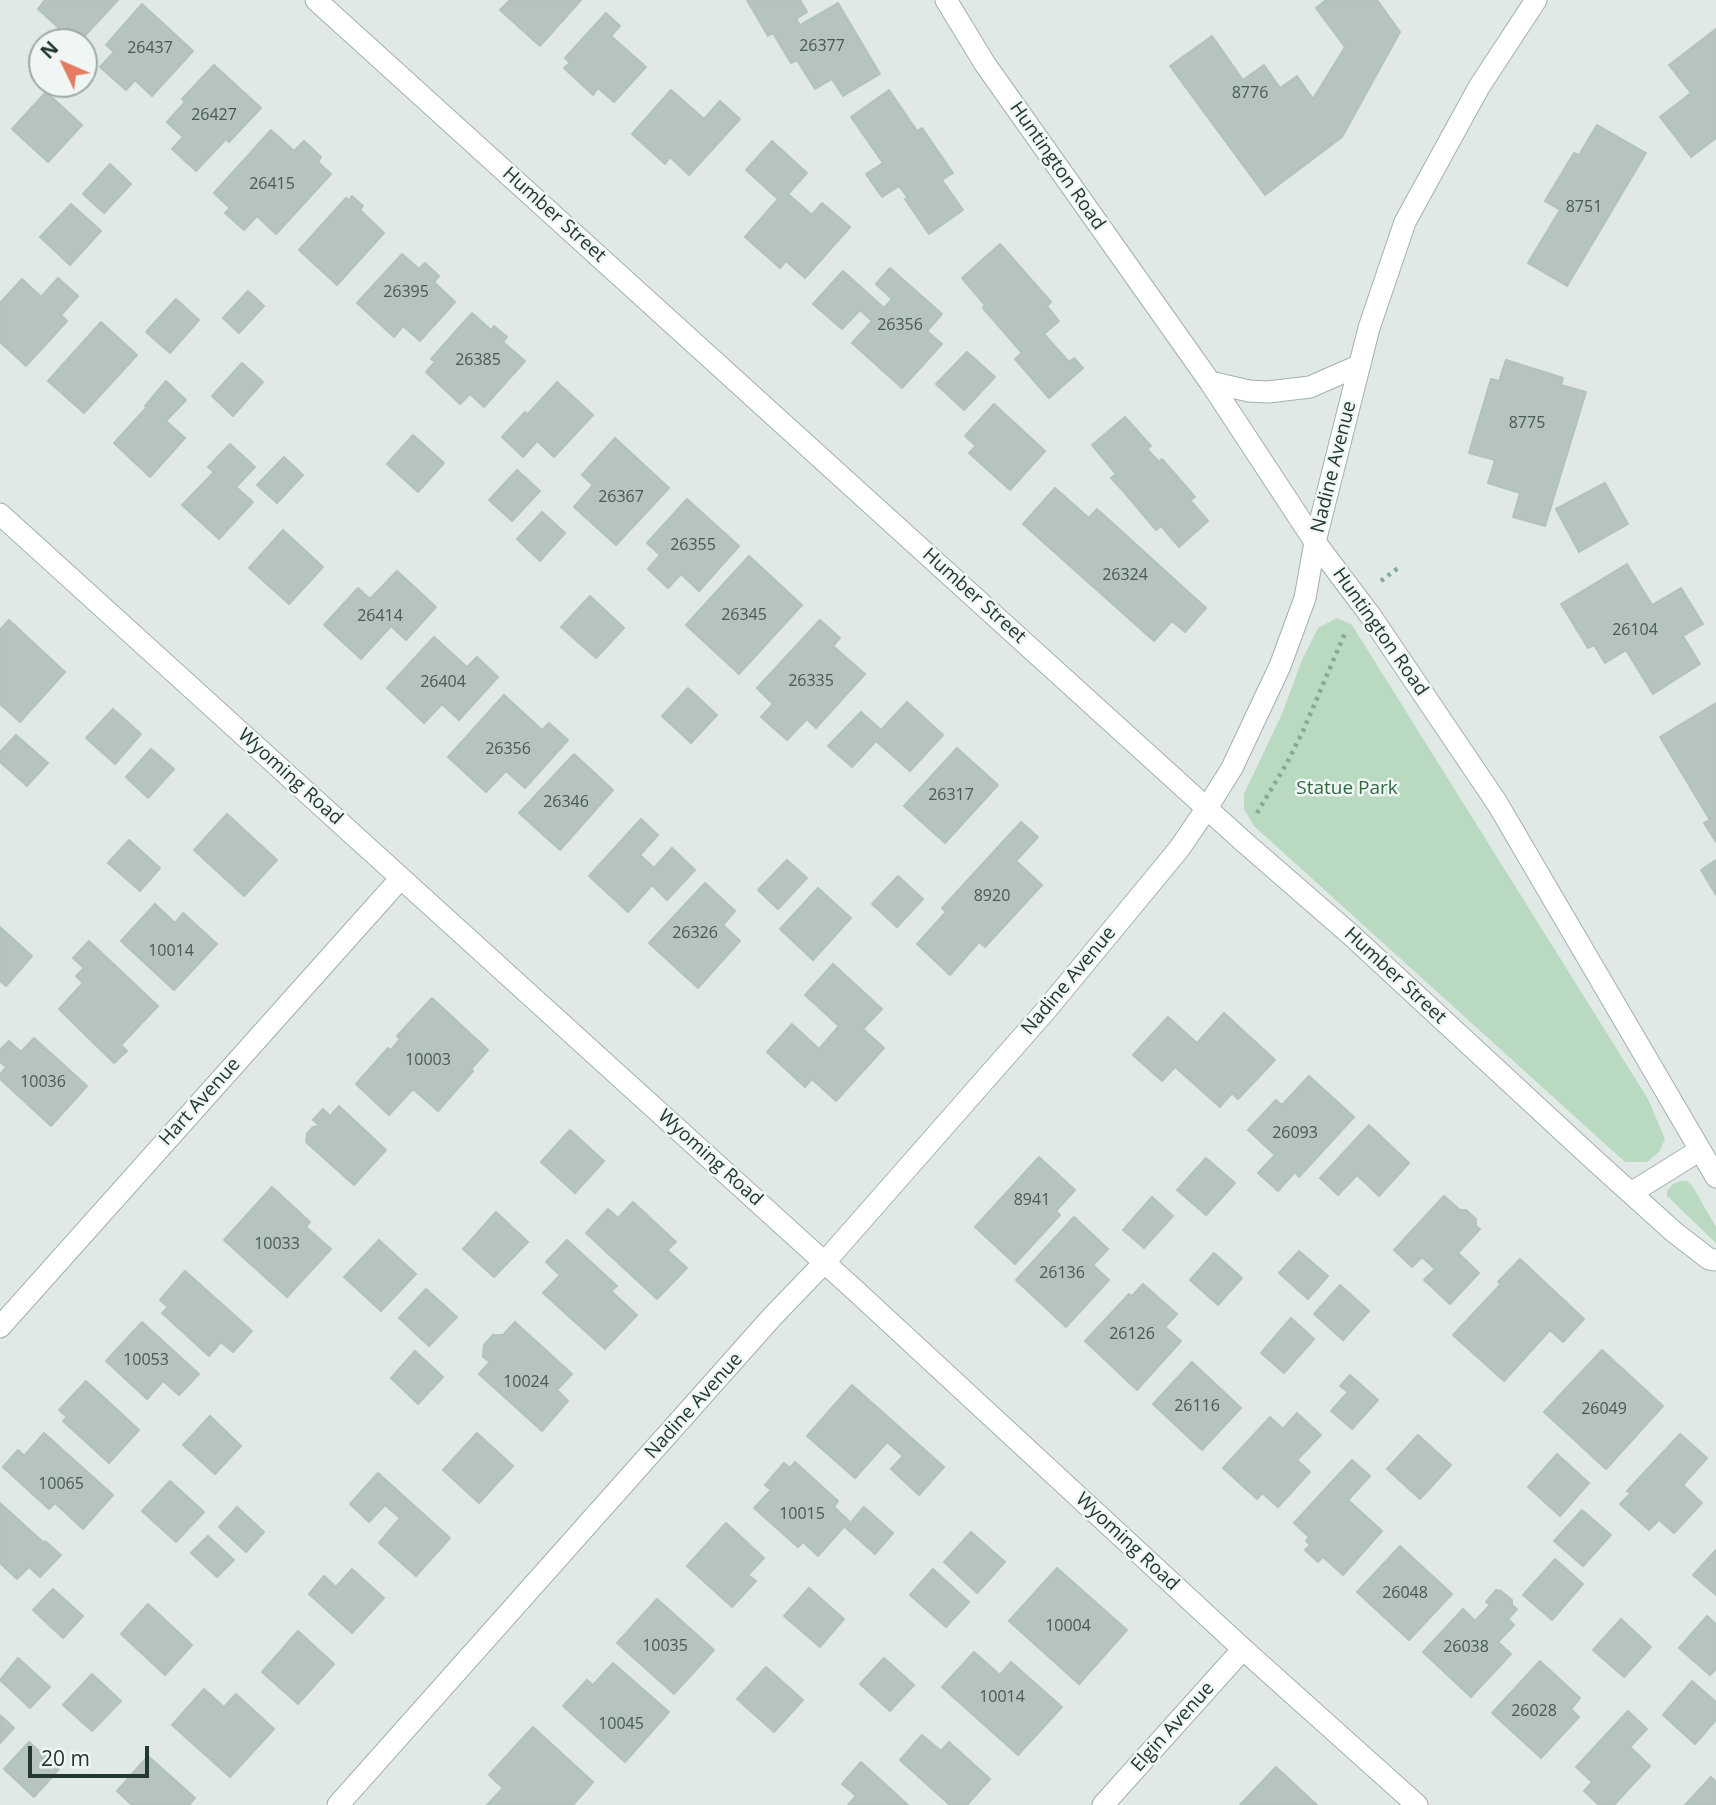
<!DOCTYPE html>
<html>
<head>
<meta charset="utf-8">
<style>
  body { margin:0 }
  #map { position:relative; width:1716px; height:1805px; overflow:hidden; background:#e0e9e5; font-family:"Open Sans",sans-serif }
  canvas { display:block }
  .north { position:absolute; left:28px; top:28px; width:70px; height:70px; box-sizing:border-box; background:#f0f6f3; border:2px solid #9eaaa5; border-radius:50%; rotate:314deg; font-size:19px; font-weight:700; line-height:28px; text-align:center; color:#223831 }
  .north::after { content:''; display:block; margin:auto; width:24px; height:32px; background:#e57b62; clip-path:polygon(50% 0,100% 100%,50% 72%,0 100%) }
  .scale { position:absolute; left:28px; top:1746px; width:121px; height:32px; box-sizing:border-box; border:4px solid #223831; border-top:0; padding-left:9px; font-size:21px; line-height:24px; white-space:nowrap; color:#223831; -webkit-text-stroke:5px #f0f6f3; paint-order:stroke }
</style>
</head>
<body>
<div id="map">
<canvas width="1716" height="1805"></canvas>
<div class="north">N</div>
<div class="scale">20 m</div>
</div>
<script>
const g = document.querySelector('canvas').getContext('2d');
g.lineJoin = 'round';
function paint(path, color) {
  g.fillStyle = color;
  g.fill(path, 'evenodd');
}
function shape(rows) {
  const path = new Path2D();
  for (const r of rows) {
    path.moveTo(r[0], r[1]);
    for (let i = 2; i < r.length; i += 2) path.lineTo(r[i], r[i + 1]);
  }
  return path;
}
function trace(path, color, width, dash) {
  g.strokeStyle = color;
  g.lineWidth = width;
  g.lineCap = dash ? 'butt' : 'round';
  g.setLineDash(dash || []);
  g.stroke(path);
}
function label(font, color, halo, rows, align = 'center') {
  g.font = font + ' "Open Sans",sans-serif';
  g.lineWidth = 5;
  g.setLineDash([]);
  g.textBaseline = 'middle';
  g.strokeStyle = halo;
  g.fillStyle = color;
  for (const [text, x, y, turn = 0] of rows) {
    g.save();
    g.translate(x, y);
    g.rotate((+turn || 0) * Math.PI / 180);
    g.textAlign = isNaN(turn) ? turn : align;
    if (halo) g.strokeText(text, 0, 0);
    g.fillText(text, 0, 0);
    g.restore();
  }
}
paint(shape([
  [1337,618,1352,625,1648,1099,1665,1139,1659,1152,1647,1162,1625,1162,1254,826,1244,809,1244,794,1282,714,1302,660,1318,628],
  [1681,1181,1687,1181,1693,1187,1716,1227,1716,1243,1667,1196,1667,1191,1673,1184]
]), '#bad9c1');
const building = shape([
  [45,0,118,0,79,42,74,42,38,9,45,0],
  [510,0,581,0,540,46,500,10,510,0],
  [747,0,800,0,807,12,796,19,800,25,838,3,880,74,843,96,832,79,815,89,797,60,791,63,773,33,768,36,747,0],
  [1326,0,1377,0,1400,32,1342,137,1265,195,1170,66,1212,36,1243,80,1264,65,1280,88,1297,76,1313,99,1345,47,1316,8,1326,0],
  [142,4,193,51,152,96,135,80,126,90,100,67,114,52,106,45,142,4],
  [606,13,620,26,611,36,646,67,614,102,598,88,593,95,564,68,570,63,565,58,606,13],
  [1716,29,1716,138,1691,157,1660,117,1691,93,1669,65,1716,29],
  [214,65,261,108,229,142,226,139,196,171,172,149,183,137,167,122,185,102,182,99,214,65],
  [671,90,704,119,720,101,740,119,689,175,670,157,665,164,632,134,671,90],
  [889,90,917,131,922,128,953,173,942,180,963,210,929,234,905,199,908,198,899,186,882,197,866,174,883,163,851,117,889,90],
  [46,92,82,125,48,162,12,129,46,92],
  [1597,125,1646,153,1567,286,1528,263,1560,210,1545,201,1574,153,1579,155,1597,125],
  [271,130,294,151,304,141,321,157,318,162,331,174,276,234,257,216,244,230,225,213,230,208,214,193,271,130],
  [772,141,807,173,788,194,812,215,822,203,850,227,805,278,786,261,780,268,745,237,778,199,746,170,772,141],
  [110,164,131,184,104,213,83,194,110,164],
  [352,196,363,206,360,210,384,233,337,285,299,250,346,198,349,200,352,196],
  [71,204,101,231,70,265,40,237,71,204],
  [1000,244,1051,302,1047,306,1059,321,1044,334,1069,362,1074,358,1083,368,1049,398,1015,359,1022,353,983,308,985,305,962,278,1000,244],
  [402,254,419,269,425,263,439,276,434,282,455,302,420,341,403,326,394,337,357,303,402,254],
  [890,268,942,314,927,331,942,344,902,388,852,343,872,321,860,310,842,329,813,304,843,271,884,308,892,299,876,284,890,268],
  [58,278,78,296,61,315,67,321,26,366,0,342,0,303,22,279,41,297,58,278],
  [248,291,264,306,239,333,223,318,248,291],
  [176,299,199,320,170,353,146,332,176,299],
  [472,313,491,330,494,326,507,337,503,342,525,361,484,407,470,394,460,404,426,372,435,362,431,359,472,313],
  [101,322,137,355,84,413,48,381,101,322],
  [967,352,995,377,964,410,936,384,967,352],
  [1506,360,1563,378,1561,385,1586,392,1545,526,1513,517,1520,493,1488,483,1495,460,1469,453,1491,379,1499,381,1506,360],
  [242,363,263,382,233,416,212,396,242,363],
  [166,381,186,400,166,421,185,438,150,477,114,443,147,407,145,406,166,381],
  [557,382,593,415,554,457,537,441,523,457,502,437,525,412,528,414,557,382],
  [994,404,1045,451,1010,490,969,453,976,446,965,436,994,404],
  [1125,417,1151,446,1147,449,1159,462,1162,459,1195,497,1190,500,1208,521,1179,547,1161,526,1156,530,1124,492,1111,478,1116,474,1092,445,1125,417],
  [413,435,444,463,418,492,387,464,413,435],
  [615,438,669,488,616,545,574,507,593,485,582,475,615,438],
  [230,444,255,467,236,487,253,502,219,539,182,505,214,472,208,467,230,444],
  [284,457,303,475,277,503,257,485,284,457],
  [517,470,540,491,512,521,489,500,517,470],
  [1605,483,1628,524,1579,552,1556,509,1605,483],
  [1055,488,1089,518,1097,509,1206,608,1185,632,1172,621,1154,641,1023,524,1055,488],
  [687,499,739,546,699,591,681,574,668,588,648,569,660,555,647,543,687,499],
  [542,512,565,533,540,561,517,539,542,512],
  [283,530,323,567,289,604,249,568,283,530],
  [749,556,802,605,739,674,686,625,749,556],
  [1627,564,1652,605,1681,588,1703,624,1683,636,1700,664,1653,694,1626,650,1605,663,1594,645,1588,648,1561,604,1627,564],
  [397,571,436,607,406,640,391,626,361,659,324,625,358,588,370,599,397,571],
  [590,596,624,628,596,658,561,627,590,596],
  [9,620,65,672,20,722,0,704,0,630,9,620],
  [820,620,840,638,833,646,865,674,816,728,807,719,787,740,761,717,773,704,757,688,820,620],
  [434,637,467,667,477,657,498,677,459,720,442,704,424,723,387,688,434,637],
  [688,688,717,715,691,743,662,716,688,688],
  [504,695,542,730,549,723,568,740,525,788,506,771,486,792,448,757,504,695],
  [907,702,943,735,910,771,876,741,852,767,828,746,861,712,881,730,907,702],
  [1716,703,1716,842,1704,823,1710,820,1660,737,1716,703],
  [113,709,141,734,115,764,86,738,113,709],
  [16,735,48,763,27,786,0,762,0,752,16,735],
  [957,748,998,785,945,843,904,806,957,748],
  [151,749,174,769,148,798,126,777,151,749],
  [574,754,613,790,560,850,519,813,574,754],
  [227,814,277,860,244,896,194,850,227,814],
  [641,819,658,835,640,855,654,868,672,848,695,870,667,900,652,885,628,912,589,876,641,819],
  [1021,822,1038,837,1016,861,1042,885,985,947,979,942,950,975,917,944,946,912,942,908,1021,822],
  [129,840,160,868,140,891,108,863,129,840],
  [787,860,807,878,778,909,758,890,787,860],
  [1716,860,1716,895,1701,870,1716,860],
  [898,876,923,899,897,927,872,904,898,876],
  [705,883,735,911,723,925,740,941,698,988,649,943,705,883],
  [818,888,851,918,813,960,780,929,818,888],
  [155,904,175,923,183,913,217,944,174,990,121,941,155,904],
  [0,927,32,956,6,986,0,981,0,927],
  [89,941,158,1006,121,1045,127,1051,114,1063,59,1009,83,983,76,976,84,968,73,958,89,941],
  [833,964,882,1009,863,1029,884,1048,836,1101,812,1079,805,1087,767,1052,792,1024,819,1049,839,1026,805,995,833,964],
  [432,998,488,1050,471,1069,473,1071,438,1111,413,1089,389,1115,356,1084,388,1048,391,1050,400,1039,397,1036,432,998],
  [1224,1013,1275,1060,1238,1099,1232,1093,1220,1107,1175,1067,1162,1081,1133,1055,1168,1017,1197,1043,1224,1013],
  [34,1038,87,1086,51,1126,0,1079,0,1075,6,1067,0,1062,0,1050,9,1041,21,1052,34,1038],
  [1309,1076,1354,1117,1299,1177,1295,1172,1278,1191,1258,1173,1275,1155,1248,1130,1276,1100,1282,1105,1309,1076],
  [339,1106,386,1150,354,1185,306,1142,307,1134,313,1127,320,1126,313,1120,323,1109,330,1116,339,1106],
  [1369,1125,1409,1163,1379,1196,1357,1175,1338,1195,1320,1178,1369,1125],
  [570,1130,604,1161,575,1193,541,1162,570,1130],
  [1039,1157,1075,1190,1056,1211,1060,1215,1015,1264,975,1227,1039,1157],
  [1206,1158,1235,1183,1206,1215,1177,1190,1206,1158],
  [272,1187,310,1222,306,1227,331,1249,287,1297,224,1240,272,1187],
  [1444,1196,1460,1210,1466,1210,1476,1219,1476,1226,1480,1229,1458,1253,1479,1273,1450,1304,1424,1280,1435,1269,1422,1257,1412,1267,1394,1250,1444,1196],
  [1152,1197,1173,1216,1144,1248,1123,1230,1152,1197],
  [633,1202,676,1242,667,1250,687,1268,657,1299,586,1233,608,1209,618,1218,633,1202],
  [496,1212,528,1242,494,1277,463,1249,496,1212],
  [1074,1217,1108,1249,1093,1265,1109,1280,1066,1327,1016,1280,1074,1217],
  [379,1240,416,1274,381,1311,344,1277,379,1240],
  [567,1240,617,1286,611,1291,637,1315,605,1349,543,1293,560,1275,546,1262,567,1240],
  [1299,1251,1328,1276,1308,1299,1279,1273,1299,1251],
  [1214,1253,1242,1278,1218,1305,1190,1280,1214,1253],
  [1520,1259,1584,1319,1563,1342,1550,1330,1504,1381,1453,1335,1501,1284,1498,1282,1520,1259],
  [185,1271,252,1331,233,1352,221,1342,209,1356,162,1313,168,1307,160,1300,185,1271],
  [1143,1284,1177,1314,1165,1327,1181,1341,1137,1390,1085,1341,1129,1294,1132,1296,1143,1284],
  [1340,1285,1369,1311,1343,1340,1314,1314,1340,1285],
  [426,1289,457,1317,429,1346,399,1318,426,1289],
  [1291,1318,1314,1339,1284,1373,1261,1353,1291,1318],
  [142,1322,199,1374,179,1395,163,1381,147,1399,106,1361,142,1322],
  [515,1322,572,1374,557,1390,568,1401,542,1431,479,1374,490,1362,483,1357,484,1345,493,1335,503,1335,515,1322],
  [1602,1350,1663,1406,1606,1469,1544,1412,1602,1350],
  [415,1351,443,1377,418,1404,391,1378,415,1351],
  [1192,1362,1241,1408,1202,1450,1153,1404,1192,1362],
  [1350,1375,1378,1400,1352,1429,1331,1411,1348,1392,1340,1386,1350,1375],
  [86,1381,139,1430,109,1463,63,1421,67,1417,59,1410,86,1381],
  [852,1385,944,1467,919,1495,891,1469,903,1456,887,1442,855,1478,807,1436,852,1385],
  [1297,1413,1321,1435,1297,1460,1310,1472,1278,1507,1262,1493,1257,1499,1223,1468,1270,1417,1283,1429,1297,1413],
  [210,1416,241,1446,215,1474,183,1445,210,1416],
  [44,1433,113,1495,83,1529,55,1503,49,1509,3,1467,18,1450,24,1456,44,1433],
  [477,1433,513,1466,479,1503,443,1470,477,1433],
  [1680,1434,1707,1458,1683,1485,1702,1503,1674,1533,1659,1520,1649,1530,1620,1504,1631,1493,1627,1491,1680,1434],
  [1418,1435,1451,1465,1420,1499,1387,1469,1418,1435],
  [1557,1454,1589,1483,1560,1516,1528,1487,1557,1454],
  [1352,1460,1370,1476,1348,1500,1382,1531,1343,1575,1323,1557,1318,1562,1305,1550,1310,1545,1306,1541,1309,1537,1294,1523,1352,1460],
  [795,1462,838,1501,834,1507,849,1521,818,1556,803,1542,798,1547,754,1508,771,1490,765,1485,784,1463,790,1468,795,1462],
  [378,1473,450,1538,416,1576,379,1543,400,1518,385,1505,369,1522,350,1504,378,1473],
  [170,1481,204,1512,176,1542,142,1511,170,1481],
  [0,1503,44,1543,45,1541,61,1555,40,1577,29,1567,17,1579,0,1563,0,1503],
  [237,1507,264,1532,246,1552,219,1527,237,1507],
  [864,1507,893,1533,875,1554,846,1528,864,1507],
  [1582,1510,1611,1535,1583,1566,1554,1541,1582,1510],
  [726,1523,764,1558,748,1575,756,1581,732,1607,687,1566,726,1523],
  [971,1532,1005,1562,977,1593,944,1562,971,1532],
  [208,1536,234,1560,217,1577,191,1553,208,1536],
  [1400,1546,1452,1594,1409,1640,1357,1592,1400,1546],
  [1716,1550,1716,1595,1693,1575,1716,1550],
  [1555,1559,1583,1584,1552,1620,1523,1595,1555,1559],
  [1057,1568,1127,1630,1079,1684,1009,1621,1057,1568],
  [352,1569,384,1598,352,1633,309,1594,324,1576,336,1587,352,1569],
  [933,1569,969,1602,946,1627,910,1595,933,1569],
  [809,1588,844,1619,820,1647,784,1616,809,1588],
  [53,1589,83,1616,63,1638,33,1610,53,1589],
  [1496,1590,1501,1591,1512,1600,1512,1605,1517,1609,1508,1619,1514,1625,1498,1642,1511,1654,1471,1697,1423,1652,1463,1609,1475,1621,1490,1605,1486,1602,1496,1590],
  [657,1599,714,1650,674,1694,617,1643,657,1599],
  [148,1604,192,1645,165,1675,121,1634,148,1604],
  [1707,1616,1716,1624,1716,1669,1710,1675,1679,1648,1707,1616],
  [1621,1619,1651,1647,1624,1677,1593,1650,1621,1619],
  [298,1631,334,1664,298,1704,262,1672,298,1631],
  [974,1652,1000,1675,1011,1662,1062,1707,1018,1755,942,1687,974,1652],
  [18,1658,50,1687,30,1708,0,1680,18,1658],
  [884,1658,914,1685,890,1711,860,1684,884,1658],
  [1540,1661,1580,1698,1571,1709,1579,1717,1541,1758,1492,1713,1540,1661],
  [613,1663,669,1712,625,1762,563,1706,587,1680,593,1685,613,1663],
  [766,1667,803,1700,774,1732,737,1699,766,1667],
  [92,1674,121,1701,92,1731,63,1705,92,1674],
  [1692,1681,1716,1702,1716,1720,1695,1744,1663,1715,1692,1681],
  [204,1689,224,1707,236,1694,274,1729,230,1777,172,1725,204,1689],
  [1628,1711,1647,1729,1630,1747,1650,1766,1614,1805,1599,1805,1584,1791,1592,1782,1576,1767,1628,1711],
  [0,1715,14,1728,0,1743,0,1715],
  [533,1727,593,1782,573,1805,487,1805,503,1788,489,1775,533,1727],
  [922,1735,941,1751,949,1742,990,1779,967,1805,950,1805,900,1760,922,1735],
  [29,1742,59,1769,34,1797,4,1769,29,1742],
  [148,1756,195,1798,189,1805,132,1805,117,1791,148,1756],
  [861,1762,908,1805,848,1805,856,1796,842,1784,861,1762],
  [1276,1767,1317,1805,1240,1805,1276,1767],
  [1711,1777,1716,1782,1716,1805,1685,1805,1711,1777]
]);
paint(building, '#b5c4bd');
trace(building, '#b3c2bb', 2);
const minor = shape([
  [316,0,1244,842,1350,934,1592,1158,1674,1232,1709,1259,1716,1260],
  [946,0,985,64,1210,382,1315,542,1370,615,1497,803,1716,1177],
  [1210,382,1249,391,1268,392,1310,387,1360,365],
  [0,514,857,1292,1243,1649,1417,1805],
  [1631,1193,1700,1150],
  [0,1327,401,878],
  [338,1805,772,1317,824,1263,1047,1009,1179,849,1207,808,1232,768,1280,666,1305,598,1315,542,1369,328,1405,222,1479,87,1536,0],
  [1103,1805,1243,1649]
]);
trace(minor, '#a3b0ab', 23);
trace(shape([
  [1381,581,1398,568],
  [1257,813,1287,763,1303,731,1345,633]
]), '#83aa9c', 4.5, [3.5, 5]);
trace(minor, '#fff', 21);
label('16px', '#475b54', null, [
  ["26377",822,46],
  ["26437",150,48],
  ["8776",1250,93],
  ["26427",214,115],
  ["26415",272,184],
  ["8751",1584,207],
  ["26395",406,292],
  ["26356",900,325],
  ["26385",478,360],
  ["8775",1527,423],
  ["26367",621,497],
  ["26355",693,545],
  ["26324",1125,575],
  ["26345",744,615],
  ["26414",380,616],
  ["26104",1635,630],
  ["26335",811,681],
  ["26404",443,682],
  ["26356",508,749],
  ["26317",951,795],
  ["26346",566,802],
  ["8920",992,896],
  ["26326",695,933],
  ["10014",171,951],
  ["10003",428,1060],
  ["10036",43,1082],
  ["26093",1295,1133],
  ["8941",1032,1200],
  ["10033",277,1244],
  ["26136",1062,1273],
  ["26126",1132,1334],
  ["10053",146,1360],
  ["10024",526,1382],
  ["26116",1197,1406],
  ["26049",1604,1409],
  ["10065",61,1484],
  ["10015",802,1514],
  ["26048",1405,1593],
  ["10004",1068,1626],
  ["10035",665,1646],
  ["26038",1466,1647],
  ["10014",1002,1697],
  ["26028",1534,1711],
  ["10045",621,1724]
]);
label('19px', '#223831', '#f0f6f3', [
  ["Huntington Road",1057,166,55],
  ["Humber Street",554,215,42],
  ["Nadine Avenue",1334,467,-76],
  ["Humber Street",974,596,42],
  ["Huntington Road",1380,632,55],
  ["Wyoming Road",290,777,42],
  ["Humber Street",1395,976,43],
  ["Nadine Avenue",1069,981,-50],
  ["Hart Avenue",200,1102,-48],
  ["Wyoming Road",710,1158,42],
  ["Nadine Avenue",694,1406,-48],
  ["Wyoming Road",1127,1542,43],
  ["Elgin Avenue",1173,1727,-48]
]);
label('19px', '#306b44', '#f0f6f3', [
  ["Statue Park",1347,789]
]);
</script>
</body>
</html>
